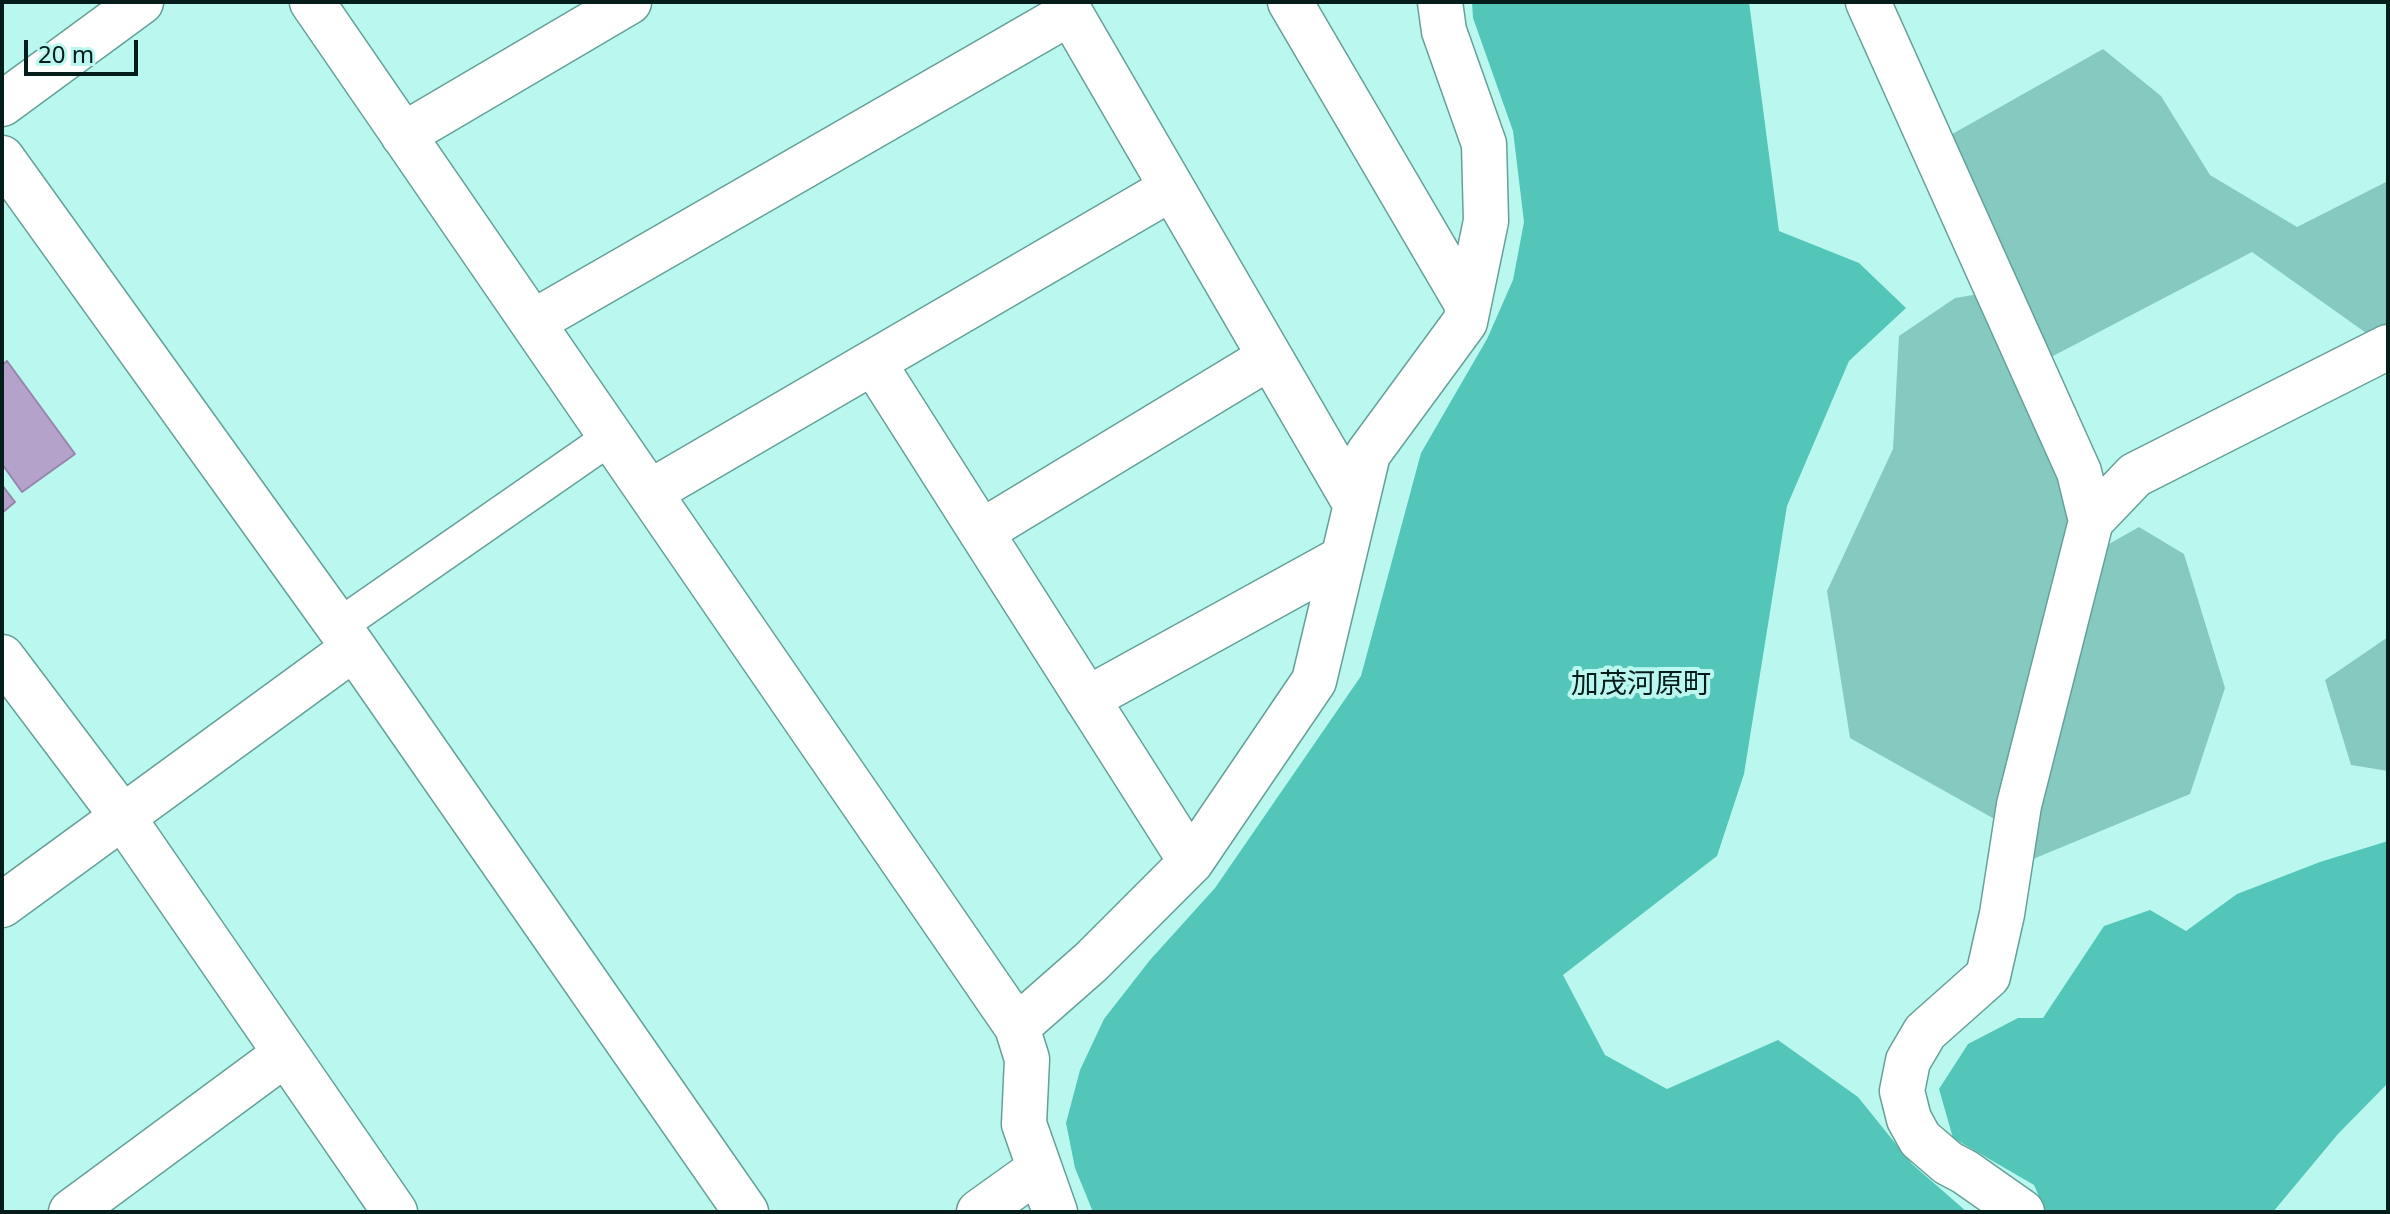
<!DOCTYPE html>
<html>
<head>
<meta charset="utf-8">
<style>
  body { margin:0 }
  #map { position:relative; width:2390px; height:1214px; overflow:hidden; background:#baf8ef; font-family:"Noto Sans",sans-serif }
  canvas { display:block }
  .frame { position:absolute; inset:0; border:4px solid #041c1a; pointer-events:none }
  .scale { position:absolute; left:24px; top:40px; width:114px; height:36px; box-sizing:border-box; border:4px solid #041c1a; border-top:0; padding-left:10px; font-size:24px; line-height:28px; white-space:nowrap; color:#041c1a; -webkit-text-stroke:6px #baf8ef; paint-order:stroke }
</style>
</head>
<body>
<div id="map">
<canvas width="2390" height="1214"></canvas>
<div class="frame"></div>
<div class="scale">20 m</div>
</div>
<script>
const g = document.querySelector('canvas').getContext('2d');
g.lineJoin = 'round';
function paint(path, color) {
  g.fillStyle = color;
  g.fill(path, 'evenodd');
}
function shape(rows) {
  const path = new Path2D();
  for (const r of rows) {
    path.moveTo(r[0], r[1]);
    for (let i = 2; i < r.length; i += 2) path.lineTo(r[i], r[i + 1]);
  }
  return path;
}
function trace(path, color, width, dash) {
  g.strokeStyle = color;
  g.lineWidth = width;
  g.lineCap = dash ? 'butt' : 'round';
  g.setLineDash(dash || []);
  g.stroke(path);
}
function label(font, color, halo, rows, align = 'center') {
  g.font = font + ' "Noto Sans","Noto Sans JP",sans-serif';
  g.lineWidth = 8;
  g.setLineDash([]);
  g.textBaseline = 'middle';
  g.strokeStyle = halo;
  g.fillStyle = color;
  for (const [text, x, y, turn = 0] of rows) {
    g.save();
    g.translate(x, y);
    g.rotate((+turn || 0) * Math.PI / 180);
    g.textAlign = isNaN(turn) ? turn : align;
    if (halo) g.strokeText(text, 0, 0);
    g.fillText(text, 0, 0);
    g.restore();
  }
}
paint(shape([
  [2103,49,2161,96,2210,175,2297,227,2388,181,2388,326,2369,335,2252,252,2032,367,1947,137],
  [1979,294,2072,512,1998,821,1850,738,1827,591,1893,449,1899,336,1955,298],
  [2139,527,2184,554,2225,688,2190,794,2009,869,2102,548],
  [2388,637,2388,771,2351,765,2325,680]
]), '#85c9c0');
paint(shape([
  [1472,2,1749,2,1779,231,1859,263,1906,308,1849,361,1787,506,1744,774,1717,856,1563,975,1605,1055,1667,1089,1778,1040,1858,1097,1912,1164,1967,1212,1093,1212,1075,1168,1066,1123,1080,1070,1104,1019,1150,960,1215,888,1361,676,1421,453,1487,339,1513,280,1524,222,1513,131,1473,18],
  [2388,841,2388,1083,2338,1134,2273,1212,2046,1212,2034,1185,1953,1138,1939,1089,1968,1044,2018,1018,2043,1018,2104,926,2150,910,2186,931,2237,894,2320,862]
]), '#54c6b9');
const building = shape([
  [7,361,75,454,22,492,2,464,2,365,7,361],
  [2,485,15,502,2,513,2,485]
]);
paint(building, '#b4a2cb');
trace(building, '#9885ae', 2);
const pedestrian = shape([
  [356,614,611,437]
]);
const minor = shape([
  [312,2,1017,1027],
  [1064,2,1356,505],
  [1290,2,1468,306],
  [1868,2,2079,472,2091,521,2019,805,2002,914,1988,976,1925,1032,1908,1061,1902,1091,1909,1119,1920,1139,1948,1163,1965,1172,2022,1212],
  [403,135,629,2],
  [533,322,1070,13],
  [873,362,1191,862],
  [650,492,1172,188],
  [2091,521,2135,475,2388,347],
  [981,532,1270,357],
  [2,657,122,816,395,1212],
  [1087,699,1343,558],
  [71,1212,285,1054],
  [979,1212,1039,1169],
  [1055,1212,1024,1124,1027,1059,1017,1027,1091,962,1191,862,1314,681,1368,454,1465,322,1486,221,1484,144,1444,31,1440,2]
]);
const tertiary = shape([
  [2,158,354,648,746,1212],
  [2,905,354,648]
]);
const primary = shape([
  [2,104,141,2]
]);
trace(pedestrian, '#65a098', 37);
trace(minor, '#65a098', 47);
trace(tertiary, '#65a098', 47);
trace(primary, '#65a098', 47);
trace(pedestrian, '#fff', 34);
trace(minor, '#fff', 44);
trace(tertiary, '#fff', 44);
trace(primary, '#fff', 44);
label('28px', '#041c1a', '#baf8ef', [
  ["加茂河原町",1641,685]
]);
</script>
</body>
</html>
